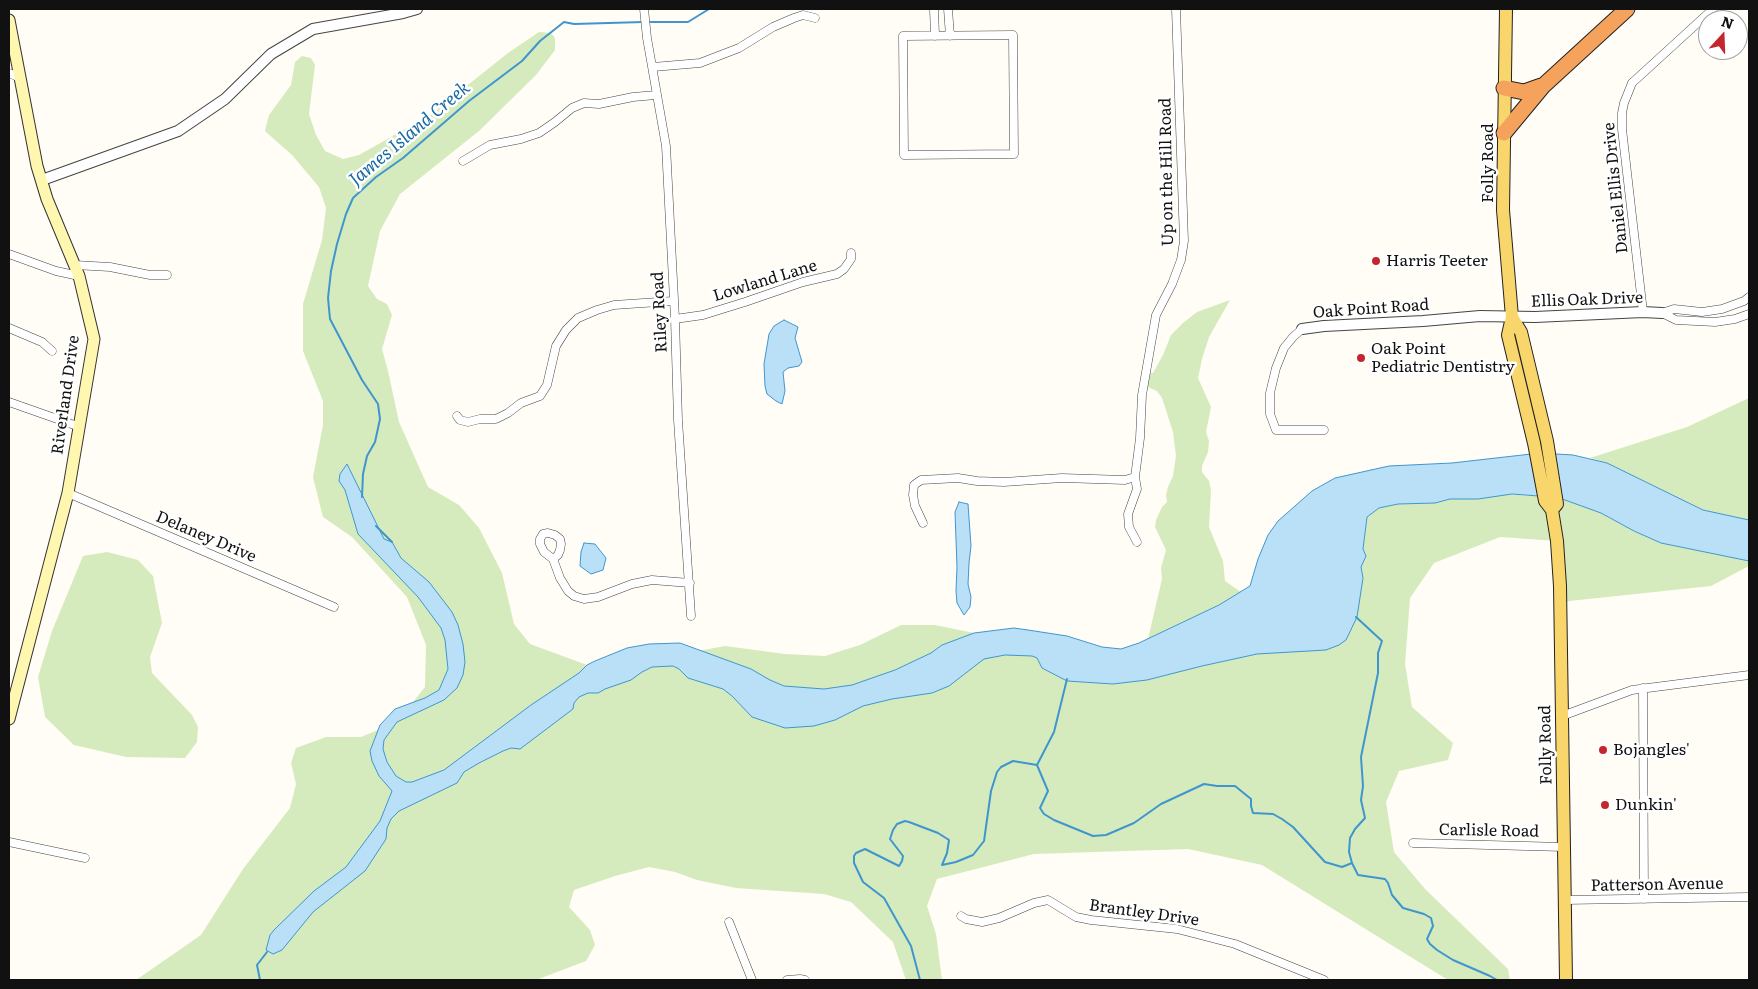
<!DOCTYPE html>
<html>
<head>
<meta charset="utf-8">
<style>
  body { margin:0 }
  #map { position:relative; width:1758px; height:989px; overflow:hidden; background:#fffdf5; font-family:Literata,serif }
  canvas { display:block }
  .frame { position:absolute; inset:0; border:10px solid #111; pointer-events:none }
  .north { position:absolute; left:1698px; top:10px; width:50px; height:50px; box-sizing:border-box; background:#fff; border:1px solid #a0a0a0; border-radius:50%; rotate:20deg; font-size:14px; font-weight:700; line-height:20px; text-align:center; color:#111 }
  .north::after { content:''; display:block; margin:auto; width:18px; height:22px; background:#c4262e; clip-path:polygon(50% 0,100% 100%,50% 72%,0 100%) }
</style>
</head>
<body>
<div id="map">
<canvas width="1758" height="989"></canvas>
<div class="frame"></div>
<div class="north">N</div>
</div>
<script>
const g = document.querySelector('canvas').getContext('2d');
g.lineJoin = 'round';
function paint(path, color) {
  g.fillStyle = color;
  g.fill(path, 'evenodd');
}
function shape(rows) {
  const path = new Path2D();
  for (const r of rows) {
    path.moveTo(r[0], r[1]);
    for (let i = 2; i < r.length; i += 2) path.lineTo(r[i], r[i + 1]);
  }
  return path;
}
function trace(path, color, width, dash) {
  g.strokeStyle = color;
  g.lineWidth = width;
  g.lineCap = dash ? 'butt' : 'round';
  g.setLineDash(dash || []);
  g.stroke(path);
}
function label(font, color, halo, rows, align = 'center') {
  g.font = font + ' Literata,serif';
  g.lineWidth = 5;
  g.setLineDash([]);
  g.textBaseline = 'middle';
  g.strokeStyle = halo;
  g.fillStyle = color;
  for (const [text, x, y, turn = 0] of rows) {
    g.save();
    g.translate(x, y);
    g.rotate((+turn || 0) * Math.PI / 180);
    g.textAlign = isNaN(turn) ? turn : align;
    if (halo) g.strokeText(text, 0, 0);
    g.fillText(text, 0, 0);
    g.restore();
  }
}
paint(shape([
  [539,32,551,33,555,38,555,50,536,75,479,131,400,194,380,231,368,286,377,299,387,304,392,315,382,349,388,371,399,422,428,487,459,505,479,528,502,573,514,624,530,644,587,665,623,665,725,646,785,654,825,656,860,645,901,625,935,625,974,633,1037,658,1042,668,1067,681,1113,684,1147,680,1202,666,1259,653,1346,640,1351,629,1363,578,1361,567,1366,556,1363,549,1367,517,1379,508,1398,504,1435,503,1450,499,1478,499,1502,494,1552,497,1575,503,1601,513,1634,531,1661,543,1749,561,1749,566,1711,586,1560,602,1557,541,1500,537,1434,563,1410,598,1405,664,1412,707,1453,743,1448,760,1399,771,1386,802,1394,852,1425,889,1508,969,1510,980,1448,980,1262,865,1188,849,1034,854,937,879,927,906,936,934,942,980,906,980,893,942,851,902,824,894,736,888,697,880,675,872,649,867,615,876,574,890,569,907,590,930,595,945,586,961,536,980,136,980,201,935,243,869,290,808,296,784,291,763,296,748,326,737,361,737,397,722,425,687,426,645,407,597,352,537,323,517,313,477,323,425,323,401,303,351,303,304,322,240,326,208,319,187,292,155,265,131,269,115,291,85,295,62,302,56,311,58,315,65,309,114,316,135,325,151,343,159,359,155,430,115,508,53],
  [1230,300,1209,337,1202,359,1198,378,1211,407,1206,432,1209,441,1208,452,1202,466,1202,472,1209,481,1211,490,1209,527,1223,561,1225,581,1241,592,1219,605,1148,639,1162,579,1161,568,1166,550,1155,527,1156,520,1162,507,1167,502,1166,495,1168,487,1173,476,1176,456,1173,432,1162,398,1157,391,1148,387,1140,378,1145,373,1153,373,1163,355,1171,335,1183,323,1197,312],
  [1749,398,1749,520,1703,510,1607,463,1590,458,1687,427],
  [107,552,138,560,153,576,162,623,150,657,152,673,192,715,198,727,197,742,185,758,126,757,74,745,45,717,38,677,52,631,83,556]
]), '#d5ebbd');
const water = shape([
  [784,320,798,327,795,338,802,362,799,366,788,368,783,372,785,391,782,404,776,401,767,394,765,386,764,364,769,334,774,326,784,320],
  [1540,453,1573,455,1607,463,1703,510,1749,520,1749,561,1661,543,1634,531,1601,513,1565,500,1552,497,1512,494,1478,499,1450,499,1435,503,1398,504,1379,508,1367,517,1363,549,1366,556,1361,567,1363,578,1357,617,1346,640,1339,645,1326,650,1257,654,1202,666,1147,680,1113,684,1067,681,1042,668,1037,658,1032,656,1005,655,984,659,949,686,932,693,892,699,863,706,835,720,814,726,785,728,752,717,732,696,723,689,688,678,679,669,673,666,652,667,642,672,631,680,605,689,598,693,588,693,579,697,574,703,573,709,520,749,511,748,503,751,479,763,464,772,457,783,399,811,391,819,387,828,386,839,365,871,313,912,282,950,273,954,266,950,270,935,274,930,314,891,346,867,380,821,392,791,379,776,372,761,370,751,380,725,395,709,425,698,439,690,448,669,445,640,441,628,418,597,358,534,345,490,339,481,340,474,347,464,384,539,392,542,401,558,429,582,452,612,458,625,463,644,465,662,463,675,457,688,444,700,397,722,384,740,383,749,387,762,396,776,406,782,412,782,444,770,531,705,579,673,587,665,595,661,627,648,649,644,680,643,751,669,770,680,784,686,824,689,852,685,895,670,931,653,942,645,974,633,1014,628,1028,630,1067,636,1102,647,1121,649,1139,643,1219,605,1250,586,1258,559,1268,535,1278,521,1312,491,1335,478,1389,466,1452,463,1540,453],
  [959,502,968,504,971,546,969,563,968,584,971,597,970,607,964,615,957,603,956,591,957,567,955,512,959,502],
  [584,543,595,544,606,558,603,570,591,574,580,566,581,552,584,543]
]);
paint(water, '#b9e0f7');
trace(water, '#3f96cf', 1);
trace(shape([
  [648,22,688,22,709,9],
  [362,497,363,474,367,456,375,442,380,419,378,404,362,380,330,319,328,298,331,271,337,244,346,214,353,198,376,177,403,158,469,101,522,61,540,41,564,22,574,24,643,22],
  [376,526,392,542],
  [1356,617,1382,641,1378,653,1378,673,1361,757,1363,786,1361,800,1365,818,1355,829,1350,838,1349,852,1352,863,1358,875,1385,879,1388,883,1392,895,1403,908,1424,914,1431,918,1433,926,1427,939,1430,944,1437,950,1453,960,1490,976,1497,980],
  [1037,765,1048,791,1040,808,1044,814,1054,820,1093,836,1106,835,1134,823,1161,804,1204,784,1217,786,1235,786,1251,799,1251,806,1253,813,1273,814,1282,819,1293,827,1325,862,1342,867,1352,863],
  [1037,765,1054,732,1067,679],
  [260,980,257,965,267,952],
  [920,980,911,946,884,898,863,882,854,863,854,856,856,853,865,849,899,866,902,861,903,856,890,839,893,830,897,824,905,821,909,822,938,833,949,840,947,853,942,865,956,862,973,855,984,841,991,791,997,772,1001,767,1013,761,1037,765]
]), '#3f96cf', 2);
const minor = shape([
  [644,9,647,38,666,146,675,319,678,420,691,616],
  [934,9,935,36],
  [948,9,950,36],
  [1013,35,1014,154,904,155,903,36,1013,35],
  [653,67,700,63,739,48,773,27,794,18,803,15,815,18],
  [9,73,18,77],
  [463,161,490,145,521,139,539,133,555,122,572,108,584,103,599,104,633,97,656,95],
  [9,254,56,271,79,276],
  [75,265,110,267,150,275,167,275],
  [1643,312,1622,129,1622,113,1624,103,1632,83,1713,9],
  [1662,313,1674,309,1702,312,1722,309,1744,301,1749,297],
  [1662,313,1676,320,1715,322,1735,319,1749,314],
  [675,319,703,315,745,302,803,282,837,274,844,269,851,259,851,253],
  [9,328,42,342,52,351],
  [1302,329,1293,337,1284,348,1276,368,1270,393,1270,414,1276,430,1324,430],
  [9,402,80,427],
  [457,416,460,420,468,422,480,419,496,419,508,413,521,403,540,396,547,385,556,346,566,330,578,318,597,310,614,305,673,301],
  [68,493,334,607],
  [923,523,915,506,913,495,914,485,921,480,958,478,977,481,1004,482,1062,478,1125,480,1135,477],
  [1137,542,1129,527,1128,514,1137,489,1135,477,1140,438,1142,395,1156,315,1172,284,1181,260,1184,241,1176,9],
  [553,559,558,555,560,550,561,544,560,539,555,535,548,533,543,534,540,539,540,544,544,552,553,559,560,578,568,591,574,596,584,599,598,597,632,584,652,580,690,583],
  [1643,688,1644,899],
  [1562,716,1632,690,1749,675],
  [9,842,85,858],
  [1413,843,1564,847],
  [1565,900,1749,897],
  [961,916,966,919,982,922,999,918,1034,903,1048,900,1076,917,1091,920,1177,929,1235,944,1324,980],
  [729,922,752,980],
  [787,980,800,979,805,980]
]);
const tertiary = shape([
  [42,180,178,131,225,99,271,54,313,29,403,13,417,9],
  [1302,329,1324,326,1423,321,1480,316,1535,317,1643,312,1662,313]
]);
const secondary = shape([
  [9,20,37,166,47,199,79,276,94,339,68,493,9,719]
]);
const primary = shape([
  [1506,9,1503,210,1512,317,1508,335,1534,443,1545,501,1552,510,1557,541,1560,586,1566,980],
  [1512,317,1521,332,1547,441,1557,504,1552,510]
]);
const motorway = shape([
  [1504,88,1524,92,1541,86],
  [1504,133,1543,86,1627,9]
]);
trace(minor, '#444', 9);
trace(tertiary, '#444', 12);
trace(secondary, '#333', 13);
trace(primary, '#222', 14);
trace(motorway, '#222', 17);
trace(minor, '#fff', 8);
trace(tertiary, '#fff', 10);
trace(secondary, '#fff6b0', 11);
trace(primary, '#f9d66b', 12);
trace(motorway, '#f5a25d', 15);
for (const [x, y, r, color] of [
  [1376,261,5,"#c4262e"],
  [1361,358,5,"#c4262e"],
  [1603,750,5,"#c4262e"],
  [1605,805,5,"#c4262e"]
]) {
  const dot = new Path2D();
  dot.arc(x, y, r, 0, 2 * Math.PI);
  g.fillStyle = color;
  g.fill(dot);
  trace(dot, '#fff', 2);
}
label('16px', '#111', '#fff', [
  ["Folly Road",1488,163,-90],
  ["Up on the Hill Road",1167,172,-91],
  ["Daniel Ellis Drive",1616,188,-96],
  ["Lowland Lane",765,281,-17],
  ["Ellis Oak Drive",1587,300,-2],
  ["Oak Point Road",1371,309,-4],
  ["Riley Road",660,312,-93],
  ["Riverland Drive",66,395,-82],
  ["Delaney Drive",206,537,23],
  ["Folly Road",1546,745,-91],
  ["Carlisle Road",1489,831,1],
  ["Patterson Avenue",1657,885,-1],
  ["Brantley Drive",1144,913,8]
]);
label('16px', '#111', '#fff', [
  ["Harris Teeter",1386,261],
  ["Oak Point",1371,349],
  ["Pediatric Dentistry",1371,367],
  ["Bojangles'",1613,750],
  ["Dunkin'",1615,805]
], 'left');
label('italic 18px', '#1768a6', '#fff', [
  ["James Island Creek",410,134,-40]
]);
</script>
</body>
</html>
